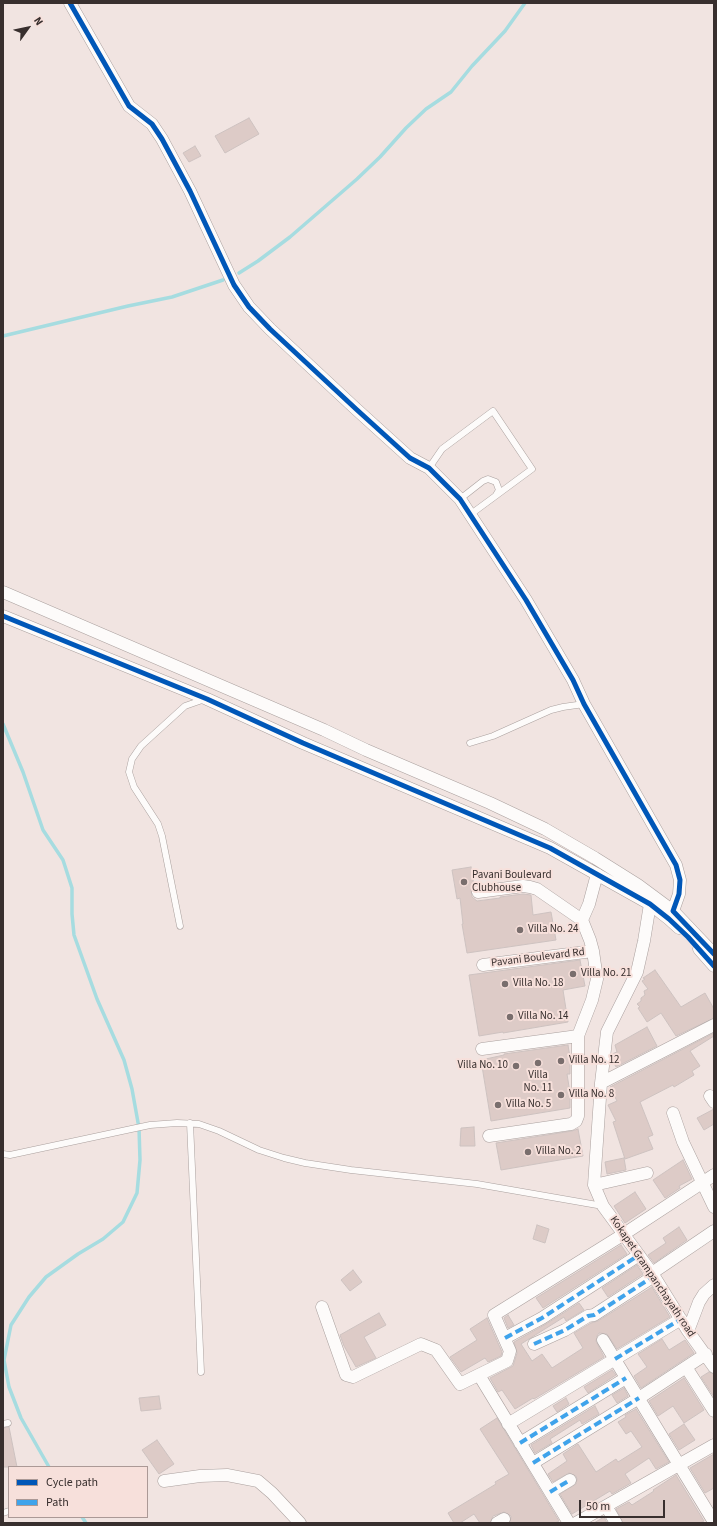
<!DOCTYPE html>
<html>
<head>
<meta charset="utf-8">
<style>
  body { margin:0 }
  #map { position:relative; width:717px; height:1526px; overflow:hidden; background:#f1e4e1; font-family:"Source Sans 3",sans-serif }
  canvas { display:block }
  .frame { position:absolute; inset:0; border:4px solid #382f2e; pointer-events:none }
  .legend { position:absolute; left:8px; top:1466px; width:140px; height:52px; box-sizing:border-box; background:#f7e0db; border:1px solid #ab9996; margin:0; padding:5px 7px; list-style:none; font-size:12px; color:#382f2e }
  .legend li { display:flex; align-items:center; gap:8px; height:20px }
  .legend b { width:20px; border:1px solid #ab9996 }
  .north { position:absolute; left:8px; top:8px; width:40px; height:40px; -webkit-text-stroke:3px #f7e0db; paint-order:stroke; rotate:57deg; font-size:11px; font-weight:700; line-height:16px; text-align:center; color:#382f2e }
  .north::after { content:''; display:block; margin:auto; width:14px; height:18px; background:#382f2e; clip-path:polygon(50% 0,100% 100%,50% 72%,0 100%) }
  .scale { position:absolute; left:579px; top:1500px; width:86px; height:18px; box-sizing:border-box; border:2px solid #382f2e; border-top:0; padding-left:5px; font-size:12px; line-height:14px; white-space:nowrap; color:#382f2e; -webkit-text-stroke:3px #f7e0db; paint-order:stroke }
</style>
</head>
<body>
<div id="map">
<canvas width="717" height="1526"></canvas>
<div class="frame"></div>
<ul class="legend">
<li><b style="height:5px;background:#0057b8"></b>Cycle path</li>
<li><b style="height:5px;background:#3fa3eb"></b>Path</li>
</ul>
<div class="north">N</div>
<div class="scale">50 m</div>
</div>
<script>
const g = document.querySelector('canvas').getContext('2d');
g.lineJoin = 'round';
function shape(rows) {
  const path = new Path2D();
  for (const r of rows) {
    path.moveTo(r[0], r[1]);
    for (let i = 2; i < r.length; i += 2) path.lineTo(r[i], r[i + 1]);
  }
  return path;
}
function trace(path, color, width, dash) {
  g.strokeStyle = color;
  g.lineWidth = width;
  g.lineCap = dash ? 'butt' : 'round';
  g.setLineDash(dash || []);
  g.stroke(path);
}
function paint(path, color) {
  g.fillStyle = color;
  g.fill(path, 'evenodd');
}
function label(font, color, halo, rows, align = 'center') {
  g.font = font + ' "Source Sans 3",sans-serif';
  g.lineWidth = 4;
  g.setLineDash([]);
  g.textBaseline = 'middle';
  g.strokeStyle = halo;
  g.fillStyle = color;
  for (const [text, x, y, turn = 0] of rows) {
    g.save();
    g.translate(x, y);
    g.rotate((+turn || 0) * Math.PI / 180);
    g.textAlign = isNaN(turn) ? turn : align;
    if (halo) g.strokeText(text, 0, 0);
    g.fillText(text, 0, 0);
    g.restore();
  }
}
trace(shape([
  [239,273,258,261,290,237,357,179,380,157,406,128,426,109,451,92,472,66,505,31,525,3],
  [3,336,128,306,172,297,223,280],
  [3,724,23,772,43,830,63,860,72,888,72,914,74,935,97,999,124,1060,132,1089,139,1128,140,1160,137,1193,123,1222,103,1239,78,1254,46,1277,29,1297,11,1325,4,1360,9,1387,21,1418,49,1467],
  [82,1517,86,1523]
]), '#a6dce0', 3.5);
const building = shape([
  [249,118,259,134,225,153,215,136,249,118],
  [195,146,201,156,189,162,183,153,195,146],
  [471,867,474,886,471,890,472,897,477,901,500,898,500,897,523,894,531,895,533,915,551,912,556,940,467,953,462,924,463,924,460,898,457,899,452,870,471,867],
  [580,960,585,986,563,990,568,1022,503,1033,503,1032,479,1036,469,975,580,960],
  [655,970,681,1007,705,993,714,1009,714,1018,676,1036,661,1013,647,1022,638,1008,640,1007,637,1004,641,1001,641,998,645,995,644,991,648,989,642,981,645,979,643,978,655,970],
  [647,1027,657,1046,616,1067,611,1058,612,1054,617,1052,615,1045,647,1027],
  [714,1033,714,1036,690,1051,700,1066,692,1071,694,1075,674,1087,673,1085,640,1102,653,1135,648,1137,653,1149,625,1159,613,1122,616,1121,608,1105,617,1101,610,1087,714,1033],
  [568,1045,570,1057,570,1074,567,1074,570,1093,570,1108,491,1121,481,1060,504,1055,504,1054,568,1045],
  [714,1109,714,1124,704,1130,697,1118,714,1109],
  [474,1127,475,1146,460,1146,461,1128,474,1127],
  [578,1129,583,1156,501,1170,496,1143,572,1131,578,1129],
  [624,1158,626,1170,607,1174,605,1162,624,1158],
  [683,1160,692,1179,679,1186,680,1188,665,1198,653,1180,683,1160],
  [635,1192,646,1209,625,1223,614,1206,635,1192],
  [537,1225,549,1229,545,1243,533,1239,537,1225],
  [679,1227,687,1240,654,1263,648,1255,666,1243,663,1238,679,1227],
  [621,1245,627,1254,543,1308,536,1298,621,1245],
  [637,1265,643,1274,608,1297,602,1288,637,1265],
  [353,1270,362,1282,350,1291,341,1280,353,1270],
  [652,1287,670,1317,617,1349,607,1334,599,1333,597,1336,596,1341,604,1357,534,1399,533,1398,515,1409,502,1390,498,1392,490,1378,513,1366,517,1353,514,1342,546,1324,579,1303,584,1310,566,1321,564,1317,521,1344,532,1361,542,1354,552,1368,583,1348,574,1333,591,1323,598,1321,652,1287],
  [379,1313,386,1325,364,1337,376,1358,356,1367,344,1346,340,1335,379,1313],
  [508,1315,514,1325,508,1328,504,1318,508,1315],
  [487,1318,502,1352,501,1356,488,1362,485,1358,461,1372,450,1357,477,1340,470,1329,487,1318],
  [662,1339,669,1350,685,1340,694,1353,641,1388,634,1376,647,1367,638,1354,662,1339],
  [612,1370,616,1375,588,1393,584,1387,612,1370],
  [709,1372,714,1374,714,1397,701,1377,709,1372],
  [684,1378,704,1410,684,1423,673,1406,658,1416,649,1401,684,1378],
  [624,1388,628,1396,617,1403,612,1395,624,1388],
  [159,1396,161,1409,141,1411,139,1398,159,1396],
  [566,1398,569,1404,557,1412,553,1406,566,1398],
  [595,1406,599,1414,582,1424,580,1420,550,1439,552,1443,535,1453,531,1445,595,1406],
  [636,1409,669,1462,656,1469,649,1458,625,1474,631,1483,612,1494,610,1491,572,1514,560,1494,576,1484,577,1479,576,1476,569,1473,553,1482,548,1474,567,1461,563,1454,578,1444,596,1472,616,1459,618,1462,642,1447,631,1431,626,1434,618,1422,626,1417,625,1415,636,1409],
  [497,1418,559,1521,555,1523,510,1523,511,1516,504,1512,493,1516,490,1523,480,1523,474,1514,460,1523,454,1523,448,1513,496,1484,495,1482,509,1474,480,1429,497,1418],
  [684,1424,695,1440,679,1450,669,1434,684,1424],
  [9,1427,17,1467,3,1467,3,1428,9,1427],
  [157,1440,174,1464,159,1474,142,1450,157,1440],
  [714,1454,714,1488,705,1493,690,1468,714,1454],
  [676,1475,704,1521,700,1523,623,1523,616,1509,629,1502,632,1505,654,1491,653,1490,676,1475],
  [604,1517,607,1523,594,1523,604,1517]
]);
paint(building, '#ddcbc7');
trace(building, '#cdc2c0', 1);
const service = shape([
  [429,468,442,449,493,411,532,469,471,514],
  [460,499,483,481,488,479,496,482,499,490,496,495],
  [470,743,493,736,551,710,563,707,584,704],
  [180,926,162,836,158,824,134,787,129,772,132,759,141,746,185,706,205,699],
  [190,1123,201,1372],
  [3,1154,10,1155,150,1125,177,1123,199,1124,219,1131,259,1150,284,1158,305,1163,351,1170,477,1184,603,1206],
  [3,1424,8,1423],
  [3,1513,9,1511]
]);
const minor = shape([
  [70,3,129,106,152,124,162,139,190,191,234,285,249,307,270,329,356,409,410,458,429,468,460,499,526,600,573,680,584,704,676,865,680,880,679,894,673,911,714,954],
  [3,592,324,730,366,750,490,803,545,829,595,858,638,885,673,911],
  [3,616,207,699,303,743,550,848,650,904,669,919,679,928],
  [478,892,523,886,530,887,537,889,582,920,590,940,593,951,597,979,592,1000,578,1036,578,1116,576,1121,571,1124,489,1136],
  [650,904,644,941,637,972,607,1032,601,1083,594,1185,603,1206,652,1273,688,1331,714,1367],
  [582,920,589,904,597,874],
  [699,949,714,966],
  [483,965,593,951],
  [482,1049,578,1036],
  [601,1083,714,1025],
  [710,1096,714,1102],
  [673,1113,683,1142,714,1207],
  [594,1185,647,1173],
  [652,1273,714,1231],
  [322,1307,346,1375,353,1377,421,1344,436,1350,460,1384,507,1361,510,1351,494,1315,624,1234,714,1175],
  [688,1331,699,1302,704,1294,714,1285],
  [505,1338,542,1318,639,1255],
  [603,1340,714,1522],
  [534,1344,565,1330,588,1316,594,1315,654,1276],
  [686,1367,714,1411],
  [479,1375,569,1523],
  [508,1424,681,1319],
  [520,1443,626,1378],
  [533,1463,639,1398,706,1354],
  [164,1481,200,1476,227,1475,258,1481,272,1493,300,1523],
  [550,1492,570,1480],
  [606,1506,616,1523],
  [497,1523,504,1519],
  [576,1523,714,1445]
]);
trace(service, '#aaa09e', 7);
trace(minor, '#aaa09e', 13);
trace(service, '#fdfbfa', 6);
trace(minor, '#fdfbfa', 12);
trace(shape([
  [505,1338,542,1318,639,1255],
  [534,1344,565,1330,588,1316,594,1315,654,1276],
  [615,1359,681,1319],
  [520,1443,626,1378],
  [533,1463,639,1398],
  [550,1492,570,1480]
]), '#3fa3eb', 4, [8, 4]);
trace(shape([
  [70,3,129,106,152,124,162,139,190,191,234,285,249,307,270,329,356,409,410,458,429,468,460,499,526,600,573,680,584,704,676,865,680,880,679,894,673,911,714,954],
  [3,616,207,699,303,743,550,848,650,904,669,919,688,937,714,966]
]), '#0057b8', 5);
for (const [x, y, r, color] of [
  [464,882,4,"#796e6d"],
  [520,930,4,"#796e6d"],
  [573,974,4,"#796e6d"],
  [505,984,4,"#796e6d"],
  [510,1017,4,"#796e6d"],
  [561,1061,4,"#796e6d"],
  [538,1063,4,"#796e6d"],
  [516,1066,4,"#796e6d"],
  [561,1095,4,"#796e6d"],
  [498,1105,4,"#796e6d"],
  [528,1152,4,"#796e6d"]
]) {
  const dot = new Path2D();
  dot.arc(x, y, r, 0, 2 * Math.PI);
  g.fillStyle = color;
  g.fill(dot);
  trace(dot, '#f7e0db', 1.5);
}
label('11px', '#382f2e', '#f7e0db', [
  ["Pavani Boulevard",472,876],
  ["Clubhouse",472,889],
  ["Villa No. 24",528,930],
  ["Villa No. 21",581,974],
  ["Villa No. 18",513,984],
  ["Villa No. 14",518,1017],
  ["Villa No. 12",569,1061],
  ["Villa No. 10",508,1066,"right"],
  ["Villa",538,1076,"center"],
  ["No. 11",538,1089,"center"],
  ["Villa No. 8",569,1095],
  ["Villa No. 5",506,1105],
  ["Villa No. 2",536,1152]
], 'left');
label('11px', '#382f2e', '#f7e0db', [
  ["Pavani Boulevard Rd",538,958,-7],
  ["Kokapet Grampanchayath road",652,1277,56]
]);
</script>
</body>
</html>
